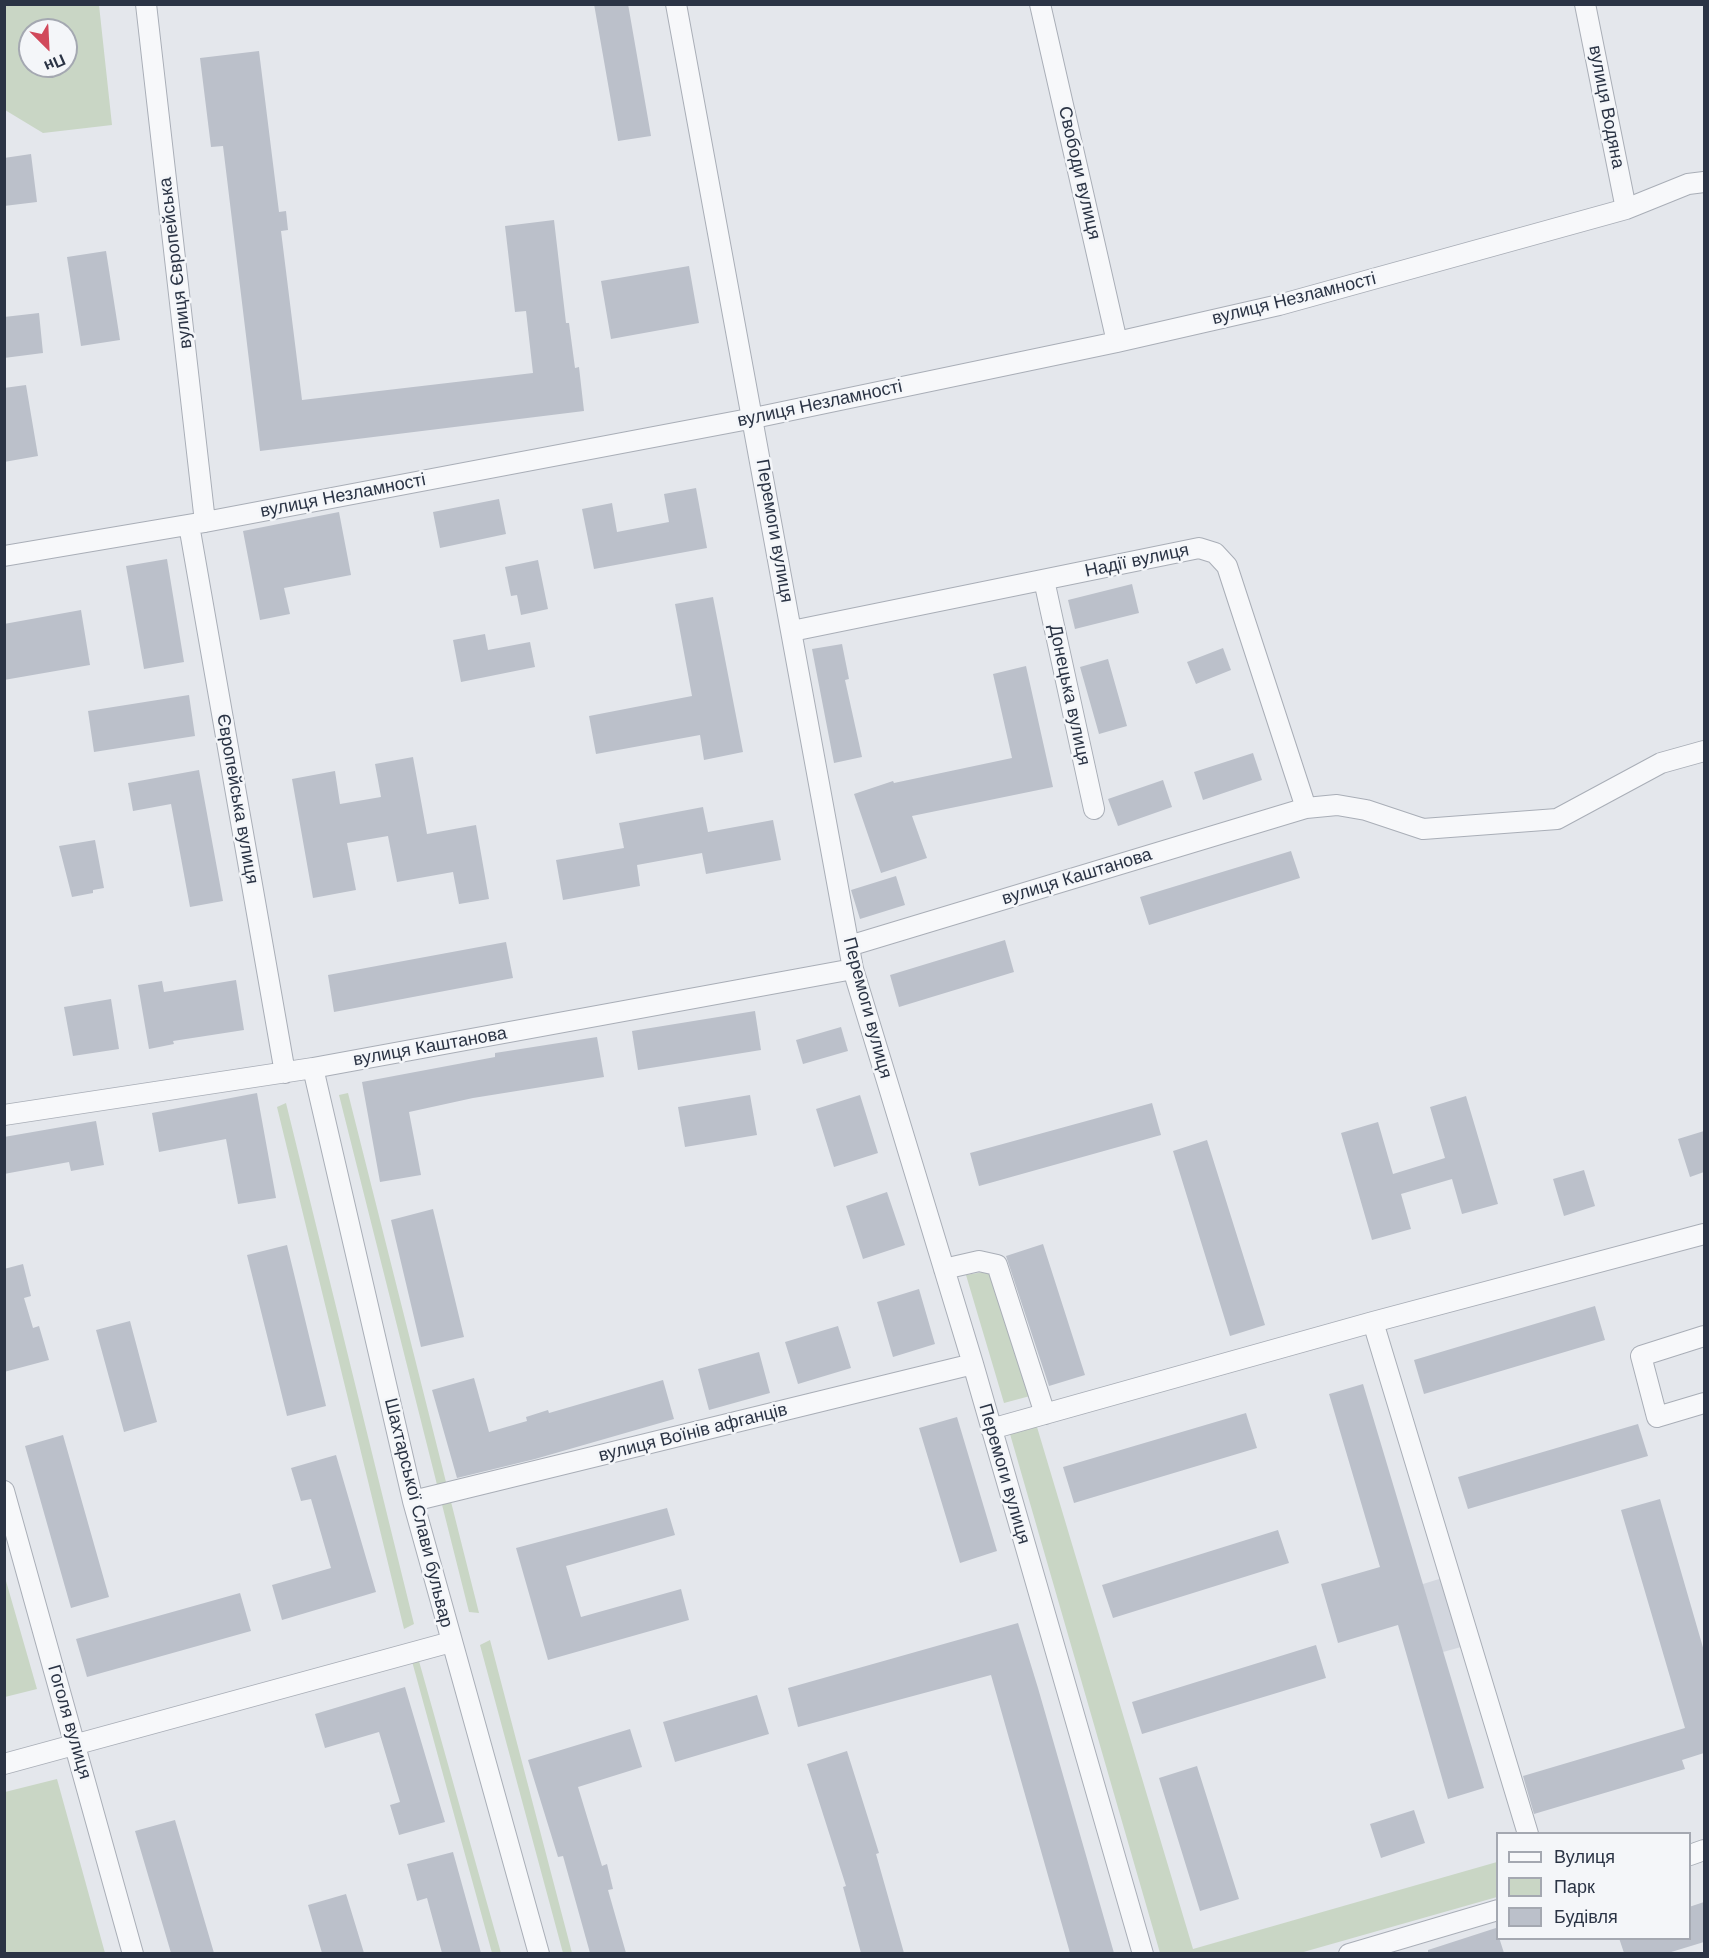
<!DOCTYPE html>
<html>
<head>
<meta charset="utf-8">
<style>
  body { margin:0 }
  #map { position:relative; width:1709px; height:1958px; overflow:hidden; background:#e4e7ec; font-family:Helvetica,sans-serif }
  canvas { display:block }
  .frame { position:absolute; inset:0; border:6px solid #2b3445; pointer-events:none }
  .legend { position:absolute; left:1496px; top:1832px; width:195px; height:108px; box-sizing:border-box; background:#f4f6f9; border:2px solid #a4a8b1; margin:0; padding:8px 10px; list-style:none; font-size:18px; color:#2b3445 }
  .legend li { display:flex; align-items:center; gap:12px; height:30px }
  .legend b { width:30px; border:2px solid #a4a8b1 }
  .north { position:absolute; left:18px; top:18px; width:60px; height:60px; box-sizing:border-box; background:#f4f6f9; border:2px solid #a4a8b1; border-radius:50%; rotate:156deg; font-size:16px; font-weight:700; line-height:24px; text-align:center; color:#2b3445 }
  .north::after { content:''; display:block; margin:auto; width:21px; height:27px; background:#d1495b; clip-path:polygon(50% 0,100% 100%,50% 72%,0 100%) }
</style>
</head>
<body>
<div id="map">
<canvas width="1709" height="1958"></canvas>
<div class="frame"></div>
<ul class="legend">
<li><b style="height:8px;background:#f7f8fa"></b>Вулиця</li>
<li><b style="height:16px;background:#c9d6c5"></b>Парк</li>
<li><b style="height:16px;background:#bbc0ca"></b>Будівля</li>
</ul>
<div class="north">Пн</div>
</div>
<script>
const g = document.querySelector('canvas').getContext('2d');
g.lineJoin = 'round';
function paint(path, color) {
  g.fillStyle = color;
  g.fill(path, 'evenodd');
}
function shape(rows) {
  const path = new Path2D();
  for (const r of rows) {
    path.moveTo(r[0], r[1]);
    for (let i = 2; i < r.length; i += 2) path.lineTo(r[i], r[i + 1]);
  }
  return path;
}
function trace(path, color, width, dash) {
  g.strokeStyle = color;
  g.lineWidth = width;
  g.lineCap = dash ? 'butt' : 'round';
  g.setLineDash(dash || []);
  g.stroke(path);
}
function label(font, color, halo, rows, align = 'center') {
  g.font = font + ' Helvetica,sans-serif';
  g.lineWidth = 5;
  g.setLineDash([]);
  g.textBaseline = 'middle';
  g.strokeStyle = halo;
  g.fillStyle = color;
  for (const [text, x, y, turn = 0] of rows) {
    g.save();
    g.translate(x, y);
    g.rotate((+turn || 0) * Math.PI / 180);
    g.textAlign = isNaN(turn) ? turn : align;
    if (halo) g.strokeText(text, 0, 0);
    g.fillText(text, 0, 0);
    g.restore();
  }
}
paint(shape([
  [1452,1575,1472,1644,1414,1660,1394,1593]
]), '#d2d6de');
paint(shape([
  [5,4,99,5,112,125,43,133,5,110],
  [30,30,66,30,66,66,30,66],
  [348,1093,479,1613,469,1612,339,1095],
  [286,1103,414,1624,404,1629,277,1107],
  [989,1271,1030,1396,1004,1403,966,1275],
  [1037,1427,1193,1949,1497,1862,1497,1897,1300,1953,1160,1953,1010,1434],
  [4,1574,37,1689,5,1697,4,1697],
  [490,1640,572,1953,563,1953,480,1645],
  [410,1654,417,1654,501,1953,492,1953],
  [57,1779,105,1953,5,1953,5,1792]
]), '#c9d6c5');
paint(shape([
  [594,4,628,4,651,136,618,141],
  [259,51,279,212,286,211,288,230,281,231,302,400,533,373,526,311,515,312,505,226,554,220,566,323,569,323,575,368,579,367,584,411,260,451,223,146,211,147,200,58],
  [31,154,37,202,4,206,4,158],
  [106,251,120,340,81,346,67,257],
  [689,266,699,323,611,339,601,281],
  [39,313,43,353,4,358,4,317],
  [26,385,38,456,4,462,4,388],
  [696,488,707,548,594,569,582,509,612,503,617,532,669,522,664,494],
  [499,499,506,534,440,548,433,512],
  [339,512,351,575,284,588,290,614,260,620,243,531],
  [167,559,184,662,144,669,126,566],
  [538,560,548,609,521,615,517,595,511,596,505,567],
  [1132,584,1139,613,1075,629,1068,600],
  [713,597,743,752,704,760,700,735,596,754,589,716,692,696,675,604],
  [81,610,90,665,4,680,4,624],
  [485,634,488,650,530,642,535,667,461,682,453,640],
  [842,644,849,679,845,680,862,757,834,763,812,649],
  [1223,648,1231,670,1196,684,1187,662],
  [1108,659,1127,726,1099,734,1080,667],
  [1026,666,1053,787,912,816,927,858,881,873,854,794,893,781,894,783,1012,758,993,674],
  [189,695,195,736,94,752,88,711],
  [1253,753,1262,780,1203,800,1194,772],
  [413,757,427,834,476,825,489,899,459,904,453,872,397,882,388,836,347,843,356,890,313,898,292,779,335,771,340,804,381,797,375,764],
  [199,770,223,901,190,907,171,804,133,811,128,783],
  [1163,780,1172,807,1118,826,1108,799],
  [703,807,708,832,773,820,781,860,706,874,702,853,637,865,640,886,563,900,556,860,624,848,619,823],
  [95,840,104,888,93,890,93,893,72,897,59,846],
  [1291,851,1300,878,1149,925,1140,897],
  [896,876,905,905,860,919,851,890],
  [1005,940,1014,972,899,1007,890,975],
  [506,942,513,978,334,1012,328,975],
  [236,980,244,1030,173,1041,174,1044,149,1049,138,985,162,981,164,992],
  [111,999,119,1049,73,1056,64,1007],
  [755,1011,761,1050,638,1070,632,1031],
  [841,1027,848,1051,803,1064,796,1040],
  [597,1037,604,1077,473,1098,409,1112,421,1175,380,1182,362,1082,495,1057,495,1053],
  [257,1093,276,1198,238,1204,226,1139,159,1152,152,1113],
  [750,1095,757,1135,685,1147,678,1107],
  [860,1095,878,1153,834,1167,816,1109],
  [1466,1096,1498,1204,1462,1214,1452,1179,1401,1194,1411,1229,1372,1240,1341,1133,1378,1122,1393,1174,1445,1158,1430,1107],
  [1152,1103,1161,1135,979,1186,970,1153],
  [96,1121,104,1165,71,1171,69,1162,4,1174,4,1137],
  [1704,1131,1704,1172,1690,1177,1678,1139],
  [1207,1140,1265,1325,1230,1336,1173,1151],
  [1584,1170,1595,1206,1564,1216,1553,1179],
  [887,1192,905,1245,863,1259,846,1206],
  [433,1209,464,1337,421,1347,391,1220],
  [1043,1244,1085,1375,1049,1386,1006,1256],
  [287,1245,326,1406,287,1416,247,1255],
  [23,1264,31,1296,24,1298,33,1328,39,1326,49,1360,4,1372,4,1269],
  [919,1289,935,1344,893,1357,877,1302],
  [1595,1306,1605,1340,1424,1394,1414,1360],
  [130,1321,157,1422,124,1432,96,1330],
  [838,1326,851,1368,798,1384,785,1342],
  [759,1352,770,1393,709,1410,698,1369],
  [474,1378,489,1432,527,1421,526,1417,548,1410,549,1413,663,1380,674,1419,535,1459,457,1478,432,1390],
  [1363,1384,1484,1788,1448,1799,1398,1625,1338,1643,1321,1584,1380,1567,1329,1394],
  [1246,1413,1257,1448,1074,1503,1063,1467],
  [957,1417,997,1551,960,1563,919,1428],
  [1638,1424,1648,1456,1468,1509,1458,1477],
  [63,1435,109,1597,71,1608,25,1446],
  [336,1455,376,1592,282,1620,272,1585,331,1568,311,1499,301,1501,291,1468],
  [1660,1499,1704,1651,1704,1753,1682,1760,1685,1769,1534,1814,1523,1776,1685,1728,1621,1510],
  [667,1508,675,1535,566,1566,581,1617,681,1589,689,1620,548,1660,516,1548],
  [1278,1530,1289,1563,1113,1618,1102,1585],
  [240,1593,251,1631,87,1677,76,1639],
  [1018,1623,1038,1688,1114,1953,1070,1953,991,1675,798,1727,788,1688],
  [1316,1645,1326,1678,1142,1734,1132,1702],
  [405,1687,445,1822,399,1835,390,1805,400,1802,379,1732,325,1748,315,1714],
  [757,1695,769,1734,675,1762,663,1722],
  [630,1729,642,1767,578,1787,602,1866,607,1864,613,1889,608,1890,626,1953,590,1953,563,1856,558,1857,528,1760],
  [847,1751,879,1853,876,1854,904,1953,861,1953,843,1887,846,1886,807,1764],
  [1197,1766,1239,1899,1200,1911,1159,1778],
  [1414,1810,1425,1843,1381,1858,1370,1824],
  [175,1820,214,1953,171,1953,135,1831],
  [453,1852,481,1953,442,1953,427,1898,417,1901,407,1864],
  [346,1894,364,1953,322,1953,308,1905],
  [1704,1902,1704,1942,1668,1953,1624,1953,1619,1938,1689,1938,1689,1907],
  [1496,1928,1504,1953,1428,1953,1428,1950]
]), '#bbc0ca');
const minor = shape([
  [146,4,205,522],
  [676,4,853,969,973,1364,1143,1954],
  [1040,4,1117,342],
  [1585,4,1626,209],
  [189,525,285,1073],
  [4,556,205,522,754,418,1117,342,1279,305,1626,209,1688,184,1704,182],
  [1044,580,1094,809],
  [792,631,1199,548,1215,553,1227,566,1306,808],
  [849,946,1306,808,1337,805,1366,810,1423,829,1557,819,1661,763,1704,751],
  [313,1068,413,1501,539,1954],
  [4,1115,313,1068,853,969],
  [944,1269,979,1261,997,1265,1045,1414],
  [1373,1322,1528,1834],
  [1704,1336,1641,1356,1657,1417,1704,1403],
  [991,1429,1373,1322,1704,1234],
  [4,1491,133,1954],
  [413,1501,973,1364],
  [4,1764,451,1642],
  [1690,1855,1704,1850],
  [1349,1954,1498,1910]
]);
trace(minor, '#a9aeb7', 22);
trace(minor, '#f7f8fa', 20);
label('18px', '#2b3445', '#f4f6f9', [
  ["вулиця Водяна",1606,107,79],
  ["Свободи вулиця",1079,173,77],
  ["вулиця Європейська",176,263,-97],
  ["вулиця Незламності",1294,299,-14],
  ["вулиця Незламності",820,404,-12],
  ["вулиця Незламності",343,496,-11],
  ["Перемоги вулиця",774,531,80],
  ["Надії вулиця",1137,561,-12],
  ["Донецька вулиця",1069,695,78],
  ["Європейська вулиця",237,799,80],
  ["вулиця Каштанова",1077,877,-17],
  ["Перемоги вулиця",867,1008,75],
  ["вулиця Каштанова",430,1047,-10],
  ["вулиця Воїнів афганців",693,1433,-14],
  ["Перемоги вулиця",1004,1474,74],
  ["Шахтарської Слави бульвар",418,1513,76],
  ["Гоголя вулиця",69,1722,74]
]);
</script>
</body>
</html>
